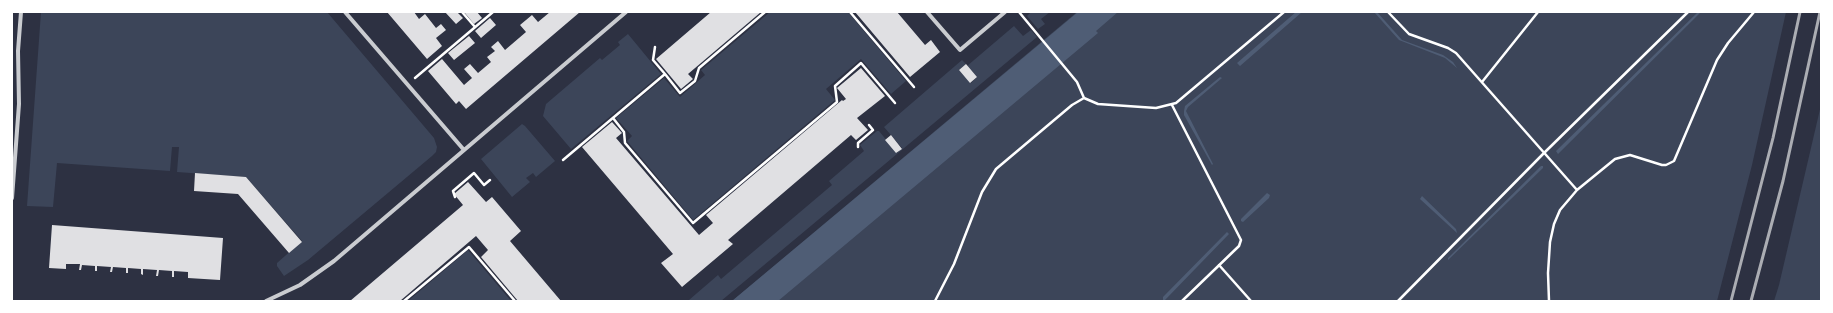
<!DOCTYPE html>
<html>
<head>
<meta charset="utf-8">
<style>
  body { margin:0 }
  #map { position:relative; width:1833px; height:313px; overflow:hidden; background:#2d3142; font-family:"Archivo Narrow",sans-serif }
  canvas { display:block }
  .frame { position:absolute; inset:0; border:13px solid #fff; pointer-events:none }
</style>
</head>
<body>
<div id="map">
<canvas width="1833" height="313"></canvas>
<div class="frame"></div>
</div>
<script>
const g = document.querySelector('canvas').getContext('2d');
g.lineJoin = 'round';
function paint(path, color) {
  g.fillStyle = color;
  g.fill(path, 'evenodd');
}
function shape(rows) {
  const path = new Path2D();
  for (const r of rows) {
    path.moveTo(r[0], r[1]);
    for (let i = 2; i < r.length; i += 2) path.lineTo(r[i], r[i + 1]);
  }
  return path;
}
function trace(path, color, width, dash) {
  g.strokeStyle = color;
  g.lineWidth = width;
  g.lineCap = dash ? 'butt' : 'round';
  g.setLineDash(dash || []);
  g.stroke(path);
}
paint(shape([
  [41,12,327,12,434,138,437,147,436,152,432,156,308,260,284,276,277,266,277,263,302,241,246,177,177,172,179,147,172,147,170,171,57,163,53,207,27,206],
  [770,12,848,12,906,81,891,94,861,59,826,89,835,100,693,220,627,141,632,136,616,118,664,78,680,97,705,75,701,70],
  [1031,12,1050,12,1041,19,1045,24,1038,29,1027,16],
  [1077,12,1786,12,1752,165,1717,301,732,301],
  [1014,26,1023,36,1031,30,1037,37,721,301,690,301,689,300,718,275,721,279,832,185,829,181,864,151,860,145,877,131,879,131,897,153,902,148,884,127,962,60,966,64,959,70,971,83,977,77,967,66],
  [628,34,661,74,571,149,543,116,546,104,600,58,602,60,620,45,618,42],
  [1821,105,1821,301,1774,301,1779,285],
  [522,124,525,126,555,161,536,177,533,173,526,178,530,182,512,197,481,159],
  [468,250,511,301,408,301]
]), '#3c4559');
paint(shape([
  [1078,12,1118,12,1096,31,1098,33,778,301,732,301],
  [1296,12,1302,12,1240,66,1237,63],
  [1374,12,1377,12,1402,40,1443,55,1453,62,1457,68,1445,58,1399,40],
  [1698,12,1701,12,1558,154,1556,151],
  [1220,77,1222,78,1188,107,1186,111,1213,164,1212,165,1184,115,1184,111,1185,106],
  [1541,166,1543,166,1543,168,1448,260,1448,258],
  [1267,193,1270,195,1269,198,1243,222,1241,221,1241,219],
  [1422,196,1456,229,1457,233,1420,199],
  [1227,232,1229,234,1165,300,1163,300,1163,297]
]), '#4f5d75');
paint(shape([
  [387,12,414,12,419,19,425,14,436,28,441,24,446,30,436,38,442,46,427,59],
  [445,12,457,12,463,18,456,24],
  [464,12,477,12,482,18,474,24],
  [550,12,580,12,466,109,459,101,456,104,428,71,442,59,464,85,472,78,464,69,470,64,478,73,491,62,487,57,495,51,491,47,498,41,505,50,526,32,520,25,532,15,538,22],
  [711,12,761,12,688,74,693,79,681,89,656,59],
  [855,12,897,12,925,45,931,40,940,52,910,77],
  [490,18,496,25,481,38,475,31],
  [469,36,475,43,454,60,448,53],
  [966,64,977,77,970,83,959,70],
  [861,68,885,96,857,118,868,130,856,140,851,135,728,240,733,244,682,287,661,263,673,254,582,147,612,122,622,133,616,138,699,235,713,223,706,215,842,100,843,101,846,99,837,88],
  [891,135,902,149,896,153,885,140],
  [195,173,246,177,302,242,289,253,238,194,194,191],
  [468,182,486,202,492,197,521,231,510,241,561,301,518,301,481,257,488,250,476,236,400,301,350,301,463,205,454,194],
  [52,225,223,238,220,280,188,278,188,272,174,271,174,277,172,277,172,271,159,270,158,276,156,276,157,270,143,269,143,275,141,274,141,269,128,268,128,273,126,273,126,268,113,267,112,272,110,272,111,267,97,266,97,271,95,271,95,266,82,265,81,270,79,270,80,264,66,264,66,269,49,268]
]), '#e0e0e3');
trace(shape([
  [462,12,475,27],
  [850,12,914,87],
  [1019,12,1077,82,1084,98,1098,104,1156,108,1176,103,1284,12],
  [1388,12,1409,34,1448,48,1456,53,1577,190],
  [665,74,680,93,695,81,699,68,765,12],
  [415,78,493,12],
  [1482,82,1538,12],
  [1172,105,1241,240,1239,246,1182,301],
  [613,118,624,132,625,143,693,223,837,102,835,86,861,63,895,103],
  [858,147,858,143,873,130,869,125],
  [563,160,665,74,653,60,655,47],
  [455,197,453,191,474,173,484,185,490,180],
  [1219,265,1251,301],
  [404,301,469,247,515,301],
  [935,301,954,264,982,192,996,169,1072,105,1084,98],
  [1398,301,1544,153,1688,12],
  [1549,301,1548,273,1550,242,1554,224,1560,210,1577,190,1615,159,1630,155,1662,165,1666,165,1674,161,1717,60,1728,43,1754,12]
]), '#fff', 2.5);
trace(shape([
  [345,12,464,150],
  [927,12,960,50,1005,12],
  [12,198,19,104,18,51,21,12],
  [266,301,300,285,334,261,626,12]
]), '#caccd0', 4);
trace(shape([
  [1731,301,1773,138,1800,12],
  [1751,301,1783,181,1820,12]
]), '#abadb3', 3);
</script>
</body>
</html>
